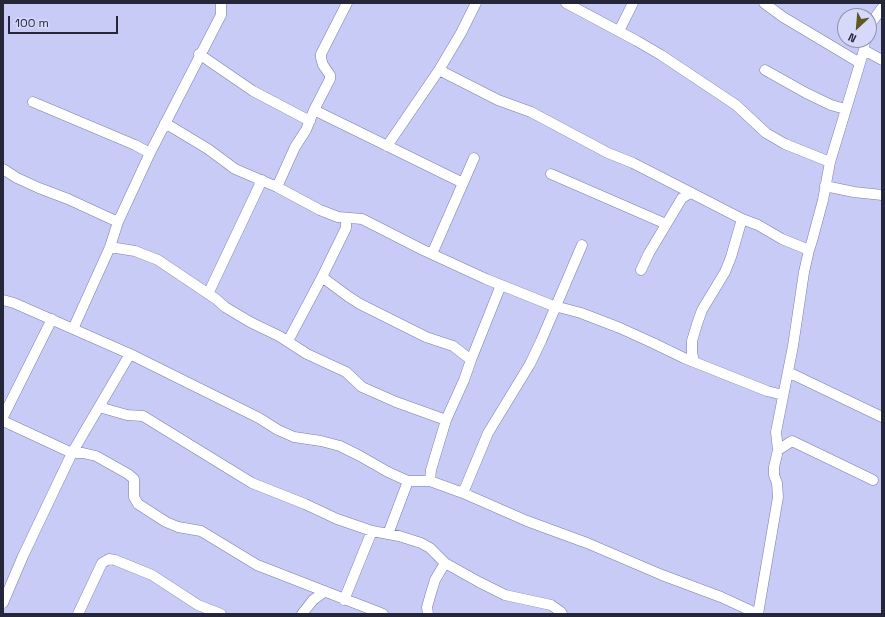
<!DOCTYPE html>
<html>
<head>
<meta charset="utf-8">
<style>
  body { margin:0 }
  #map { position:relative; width:885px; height:617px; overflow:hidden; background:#c8cbf6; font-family:"Space Grotesk",sans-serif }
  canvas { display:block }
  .frame { position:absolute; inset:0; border:4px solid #25263a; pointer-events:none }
  .north { position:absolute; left:837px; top:8px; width:40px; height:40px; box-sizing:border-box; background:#d7d9fa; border:1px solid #9091ad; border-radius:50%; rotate:206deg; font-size:11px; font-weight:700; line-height:16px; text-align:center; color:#25263a }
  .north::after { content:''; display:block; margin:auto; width:14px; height:18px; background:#5f5825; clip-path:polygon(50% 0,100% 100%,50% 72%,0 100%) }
  .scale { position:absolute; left:8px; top:16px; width:110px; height:18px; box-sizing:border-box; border:2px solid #25263a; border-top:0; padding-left:5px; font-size:12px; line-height:14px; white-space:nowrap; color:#25263a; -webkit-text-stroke:3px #d7d9fa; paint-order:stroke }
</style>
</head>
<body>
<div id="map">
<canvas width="885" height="617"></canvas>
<div class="frame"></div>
<div class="north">N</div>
<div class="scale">100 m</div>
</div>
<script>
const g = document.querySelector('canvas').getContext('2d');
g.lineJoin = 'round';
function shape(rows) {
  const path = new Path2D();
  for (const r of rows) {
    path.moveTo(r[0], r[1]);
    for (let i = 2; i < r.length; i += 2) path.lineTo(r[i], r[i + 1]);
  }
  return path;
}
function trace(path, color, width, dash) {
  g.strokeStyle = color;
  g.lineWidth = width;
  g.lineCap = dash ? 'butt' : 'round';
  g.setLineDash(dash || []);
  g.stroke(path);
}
const minor = shape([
  [566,3,637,41,661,55,736,105,766,133,785,144,830,162],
  [764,3,783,17,860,63],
  [869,26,882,8],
  [619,31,633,3],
  [864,50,882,60],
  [199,54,253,91,310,121],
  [439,70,498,100,531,112,608,153,633,163,742,219,758,225,782,239,809,250],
  [765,70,806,93,831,105,845,109],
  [33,102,135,145,150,153],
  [314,110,463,183],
  [165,123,208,149,235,169,277,187,320,210,338,217,362,219,370,223,423,250,486,279,551,305,581,313,620,328,653,343,684,358,767,391,783,395],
  [387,146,439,70,461,33,476,3],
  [3,169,17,178,39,188,68,199,118,222],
  [551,174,666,224],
  [825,186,854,192,882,195],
  [277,187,295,147,306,130,314,110,330,79,330,75,323,65,321,58,321,54,347,3],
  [110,247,135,251,158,260,216,299,225,307,250,322,279,336,307,354,346,372,362,387,396,402,446,420],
  [432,254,474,158],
  [641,270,649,253,682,198,690,193],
  [322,277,349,297,360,304,426,337,453,346,471,360],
  [208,294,262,180],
  [3,300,14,303,130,354,259,418,278,430,294,437,321,441,340,446,360,456,388,472,408,481,430,481,463,493,527,521,587,543,662,575,721,597,758,614],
  [73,329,110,247,118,222,150,153,221,15,221,3],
  [288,341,322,277,346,228,346,218],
  [694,361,692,353,692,341,697,324,702,310,725,272,731,257,742,219],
  [788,372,882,417],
  [99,407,127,415,143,416,252,483,305,504,337,519,372,531,399,536,421,543,430,548,445,563,479,582,505,595,551,605,561,612,562,614],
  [3,417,52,319],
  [3,421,72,453,83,453,96,456,128,474,134,479,134,497,138,504,166,522,178,527,201,531,257,565,383,614],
  [778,450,792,441,873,480],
  [430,481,431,470,446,420,464,380,471,360,501,285],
  [463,493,488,433,530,364,541,341,582,245],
  [388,534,408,481],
  [344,600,372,531],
  [3,603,23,556,72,453,130,354],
  [78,614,102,563,109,559,115,560,152,575,198,605,221,614],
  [302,614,313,600,324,592],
  [428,614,427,607,431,593,435,580,445,563],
  [758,614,778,497,777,483,774,475,774,467,778,450,776,432,793,346,804,272,809,250,812,241,823,200,830,162,864,50,865,40]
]);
trace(minor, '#7a7cad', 11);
trace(minor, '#fff', 10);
</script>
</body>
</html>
